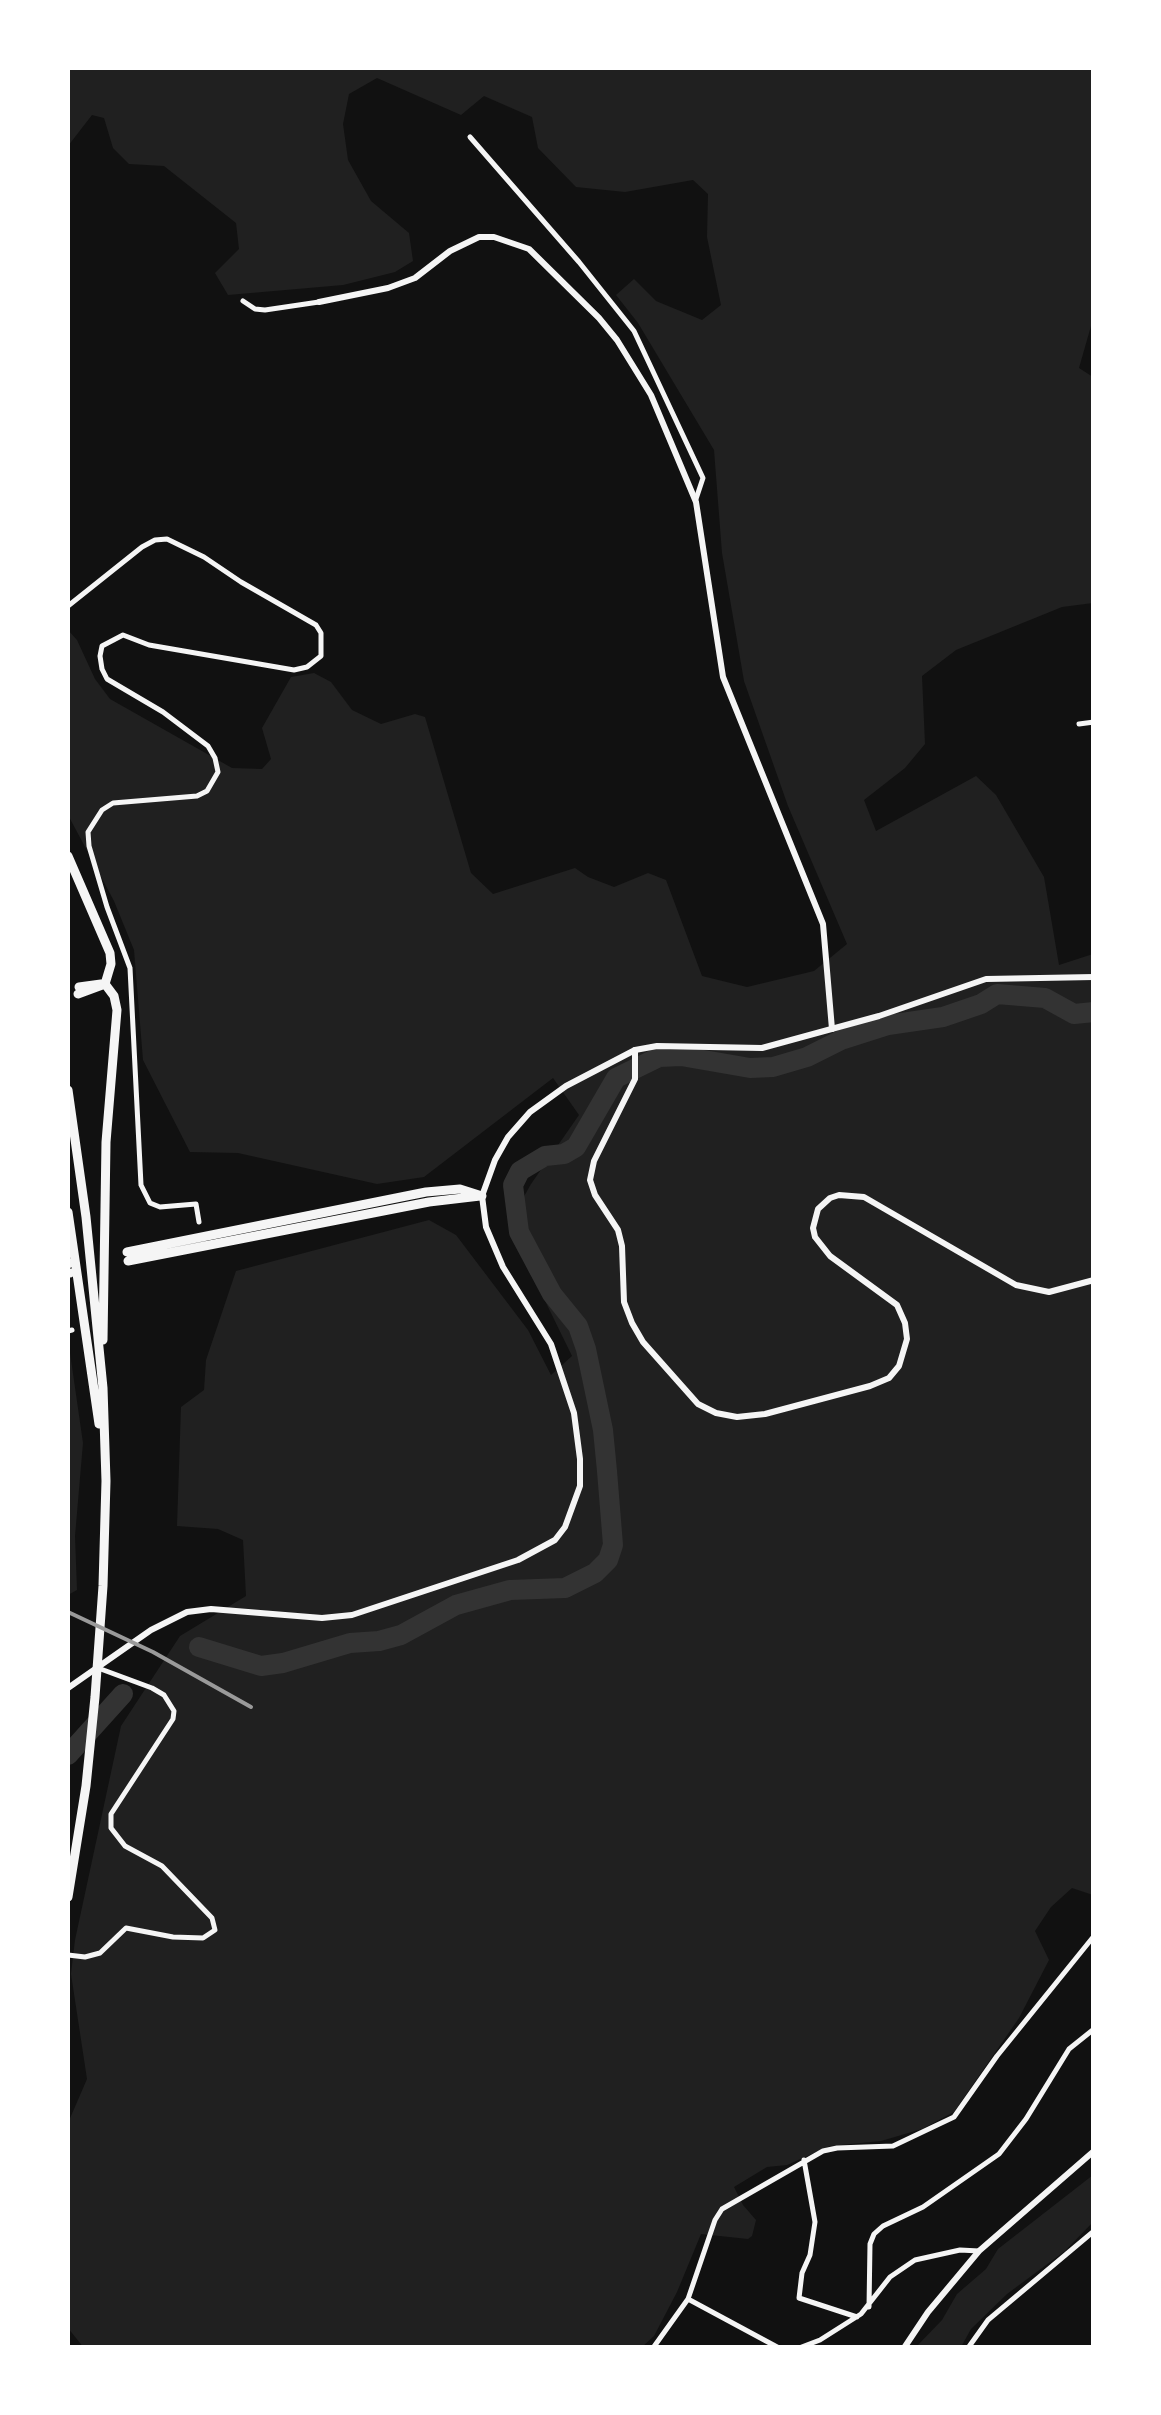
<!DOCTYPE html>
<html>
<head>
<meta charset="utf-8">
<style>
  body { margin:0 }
  #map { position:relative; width:1161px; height:2415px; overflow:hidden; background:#111; font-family:Cabin,sans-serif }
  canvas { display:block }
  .frame { position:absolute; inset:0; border:70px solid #fff; pointer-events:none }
</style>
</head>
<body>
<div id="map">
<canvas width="1161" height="2415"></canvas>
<div class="frame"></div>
</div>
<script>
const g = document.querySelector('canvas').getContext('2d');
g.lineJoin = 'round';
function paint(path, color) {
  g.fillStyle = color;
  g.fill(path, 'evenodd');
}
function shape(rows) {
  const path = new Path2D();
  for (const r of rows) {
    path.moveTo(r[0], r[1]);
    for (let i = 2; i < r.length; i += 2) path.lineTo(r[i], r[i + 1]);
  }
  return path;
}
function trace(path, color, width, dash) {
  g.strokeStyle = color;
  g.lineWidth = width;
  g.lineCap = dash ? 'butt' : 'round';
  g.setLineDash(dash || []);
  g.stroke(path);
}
paint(shape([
  [68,68,1093,68,1093,319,1079,368,1093,377,1093,603,1062,607,956,650,922,676,925,744,905,768,864,800,876,831,976,776,996,795,1044,877,1059,965,1093,954,1093,1895,1072,1888,1051,1907,1035,1931,1049,1960,1019,2018,954,2112,922,2129,881,2141,830,2146,787,2165,767,2167,734,2187,743,2205,756,2220,752,2236,748,2239,701,2234,677,2292,654,2336,642,2347,84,2348,68,2328,68,2123,87,2079,71,1974,75,1940,121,1726,180,1636,246,1596,243,1540,218,1529,177,1526,181,1407,204,1390,206,1360,236,1271,429,1220,456,1235,528,1330,551,1375,572,1356,508,1225,531,1184,579,1115,553,1078,424,1177,377,1184,238,1153,190,1152,143,1060,134,950,114,901,68,815,68,630,77,640,95,679,110,699,232,768,262,769,271,759,262,728,291,677,314,673,331,682,352,710,381,724,415,714,425,717,471,873,493,894,575,868,588,877,614,887,648,873,666,880,702,976,747,987,814,971,847,944,788,806,744,681,722,553,714,450,638,323,616,295,634,279,656,301,702,320,721,305,707,237,708,194,693,180,625,192,576,187,538,148,532,117,484,96,461,115,377,78,349,94,343,124,348,160,371,201,409,233,413,261,395,272,343,285,228,295,215,273,239,249,236,223,164,166,129,164,113,148,104,118,92,115,68,146],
  [68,1339,83,1443,75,1536,77,1590,68,1595],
  [1093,2175,1093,2222,1065,2251,1007,2294,971,2329,961,2347,916,2347,942,2320,957,2294,986,2269,998,2249]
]), '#202020');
trace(shape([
  [199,1647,261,1666,283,1663,350,1643,379,1641,401,1635,456,1605,510,1590,565,1588,595,1573,608,1560,613,1545,607,1471,603,1430,586,1349,578,1326,552,1294,519,1232,513,1185,520,1171,545,1156,564,1154,576,1147,616,1078,659,1057,681,1056,750,1068,773,1067,807,1057,841,1040,888,1025,943,1017,981,1004,997,994,1045,998,1074,1014,1094,1012],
  [68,1755,123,1694]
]), '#333', 20);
trace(shape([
  [470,137,579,262,634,331,703,478,696,499],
  [243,301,255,309,265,310,319,302],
  [68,606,142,547,155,540,167,539,204,557,241,582,316,625,321,633,321,656,307,667,294,670,149,645,123,635,102,646,100,656,102,669,107,679,163,712,208,746,215,758,218,772,207,791,197,796,113,803,102,810,88,832,89,846,107,907,130,968,141,1185,150,1203,160,1207,196,1204,199,1222],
  [1079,724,1094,722],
  [68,1331,72,1330],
  [68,1955,85,1957,100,1953,126,1928,173,1937,203,1938,215,1930,212,1918,162,1866,125,1846,111,1828,111,1814,173,1719,174,1711,164,1695,152,1688,98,1668],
  [804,2160,815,2222,810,2255,802,2273,799,2298,857,2317],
  [688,2299,779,2348],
  [869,2307,870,2244,874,2234,883,2226,923,2207,999,2154,1026,2119,1069,2049,1094,2029],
  [653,2348,688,2299,715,2220,722,2209,823,2151,837,2148,893,2146,954,2117,997,2056,1094,1936],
  [799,2348,820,2340,861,2314,890,2277,915,2260,960,2250,979,2251],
  [968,2348,988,2320,1094,2231]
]), '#f5f5f5', 5);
trace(shape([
  [319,302,388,288,415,278,450,251,479,237,494,237,529,249,599,318,617,340,651,395,696,502,723,677,823,924,832,1029],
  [635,1050,635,1079,594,1161,590,1180,595,1195,618,1230,622,1246,624,1302,632,1323,643,1342,698,1404,716,1413,737,1417,765,1414,870,1386,889,1378,899,1366,907,1339,905,1323,897,1305,830,1256,815,1237,813,1228,818,1209,830,1198,839,1195,864,1197,1016,1285,1049,1292,1094,1280],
  [904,2348,928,2312,979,2251,1094,2151]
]), '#f5f5f5', 6);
trace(shape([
  [68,1688,151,1630,187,1612,211,1609,322,1618,352,1615,518,1560,555,1540,565,1527,580,1486,580,1459,574,1413,551,1344,503,1267,486,1227,482,1196,495,1160,508,1137,530,1112,566,1086,635,1050,657,1046,762,1048,879,1016,986,979,1094,977]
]), '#f5f5f5', 6);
trace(shape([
  [68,856,110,953,111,964,105,984,78,994],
  [79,987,101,984],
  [68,1090,86,1217,103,1388,106,1481,103,1586,95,1697,86,1786,68,1897],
  [68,1212,99,1424],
  [127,1252,426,1192,460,1189,482,1196],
  [128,1261,429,1202,480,1196],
  [68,1264,69,1263],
  [68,1273,70,1273],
  [103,1340,106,1142,117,1010,114,996,105,984]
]), '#f5f5f5', 9);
trace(shape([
  [68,1612,153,1652,251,1707]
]), '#9a9a9a', 4);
</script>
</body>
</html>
